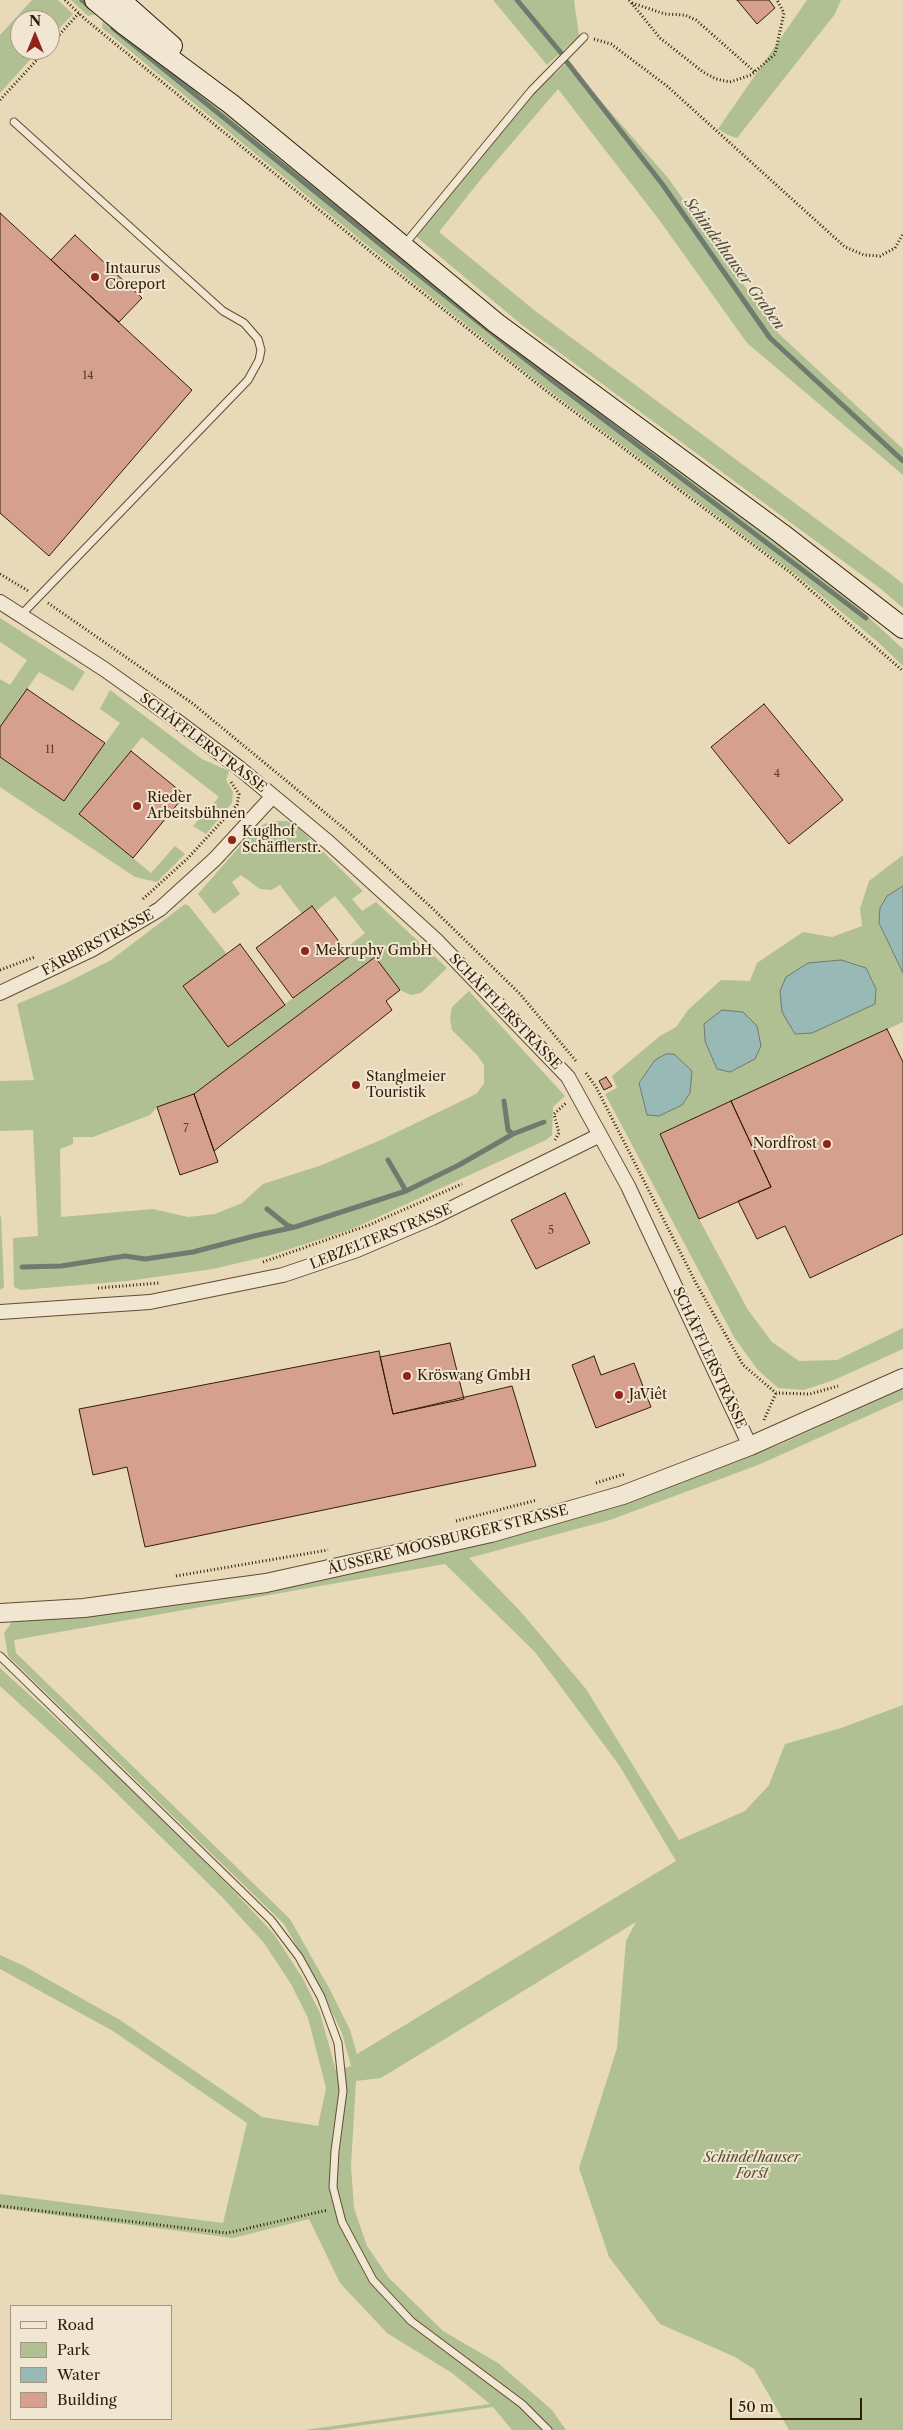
<!DOCTYPE html>
<html>
<head>
<meta charset="utf-8">
<style>
  body { margin:0 }
  #map { position:relative; width:903px; height:2430px; overflow:hidden; background:#e8d9b8; font-family:"Libre Caslon Text",serif }
  canvas { display:block }
  .legend { position:absolute; left:10px; top:2305px; width:162px; height:115px; box-sizing:border-box; background:#f0e6d1; border:1px solid #a5967f; margin:0; padding:6px 9px; list-style:none; font-size:15px; color:#341d05 }
  .legend li { display:flex; align-items:center; gap:10px; height:25px }
  .legend b { width:25px; border:1px solid #a5967f }
  .north { position:absolute; left:10px; top:10px; width:50px; height:50px; box-sizing:border-box; background:#f0e6d1; border:1px solid #a5967f; border-radius:50%; rotate:0deg; font-size:14px; font-weight:700; line-height:20px; text-align:center; color:#341d05 }
  .north::after { content:''; display:block; margin:auto; width:18px; height:22px; background:#8f2418; clip-path:polygon(50% 0,100% 100%,50% 72%,0 100%) }
  .scale { position:absolute; left:730px; top:2398px; width:132px; height:22px; box-sizing:border-box; border:2px solid #341d05; border-top:0; padding-left:6px; font-size:15px; line-height:18px; white-space:nowrap; color:#341d05; -webkit-text-stroke:4px #f0e6d1; paint-order:stroke }
</style>
</head>
<body>
<div id="map">
<canvas width="903" height="2430"></canvas>
<ul class="legend">
<li><b style="height:6px;background:#f0e6d1"></b>Road</li>
<li><b style="height:14px;background:#b1c093"></b>Park</li>
<li><b style="height:14px;background:#98b9b6"></b>Water</li>
<li><b style="height:14px;background:#d6a08f"></b>Building</li>
</ul>
<div class="north">N</div>
<div class="scale">50 m</div>
</div>
<script>
const g = document.querySelector('canvas').getContext('2d');
g.lineJoin = 'round';
function paint(path, color) {
  g.fillStyle = color;
  g.fill(path, 'evenodd');
}
function shape(rows) {
  const path = new Path2D();
  for (const r of rows) {
    path.moveTo(r[0], r[1]);
    for (let i = 2; i < r.length; i += 2) path.lineTo(r[i], r[i + 1]);
  }
  return path;
}
function trace(path, color, width, dash) {
  g.strokeStyle = color;
  g.lineWidth = width;
  g.lineCap = dash ? 'butt' : 'round';
  g.setLineDash(dash || []);
  g.stroke(path);
}
function label(font, color, halo, rows, align = 'center') {
  g.font = font + ' "Libre Caslon Text",serif';
  g.lineWidth = 4;
  g.setLineDash([]);
  g.textBaseline = 'middle';
  g.strokeStyle = halo;
  g.fillStyle = color;
  for (const [text, x, y, turn = 0] of rows) {
    g.save();
    g.translate(x, y);
    g.rotate((+turn || 0) * Math.PI / 180);
    g.textAlign = isNaN(turn) ? turn : align;
    if (halo) g.strokeText(text, 0, 0);
    g.fillText(text, 0, 0);
    g.restore();
  }
}
paint(shape([
  [32,0,58,0,73,14,50,38,50,20,20,20,20,50,39,50,0,93,0,35],
  [71,0,90,0,97,14,88,16],
  [493,0,574,0,579,36,547,65],
  [807,0,841,0,835,14,737,138,728,135,718,129],
  [107,17,850,600,903,649,903,666,878,642,794,573,539,383,373,250,102,28,103,19],
  [567,62,668,178,778,333,903,449,903,475,747,343,660,221,558,89,481,179,439,232,534,310,892,575,903,584,903,608,881,589,522,325,413,234,552,71,555,74],
  [0,618,85,672,73,691,39,672,0,727,0,679,10,685,27,660,0,642],
  [110,690,202,759,229,771,226,780,233,792,232,803,206,834,193,826,219,797,142,737,80,814,151,873,175,846,185,854,157,882,135,877,0,787,0,757,64,801,120,723,100,709],
  [275,821,287,821,300,829,363,891,352,899,362,911,376,902,447,968,421,993,411,995,400,990,375,957,194,1094,157,1107,150,1115,93,1137,73,1137,73,1144,60,1149,61,1217,153,1209,188,1217,215,1214,242,1203,263,1184,322,1165,383,1139,476,1094,484,1084,484,1065,477,1055,452,1030,450,1019,452,1007,469,991,565,1096,553,1107,552,1135,546,1140,352,1229,268,1256,213,1269,127,1281,21,1290,14,1287,13,1238,38,1236,33,1130,0,1131,0,1081,34,1080,17,1004,64,984,111,960,185,904,189,906,227,954,228,1046,350,956,345,949,365,933,335,896,316,911,312,906,302,914,280,885,271,890,260,889,241,875,232,882,240,894,214,914,198,894,253,831,264,824],
  [903,855,903,886,887,896,879,923,903,973,903,1022,660,1134,699,1219,748,1310,772,1342,799,1361,837,1360,903,1328,903,1349,834,1380,804,1390,778,1388,757,1369,734,1337,605,1094,617,1088,612,1076,660,1036,676,1027,688,1010,721,980,750,981,757,963,803,932,832,937,862,926,860,909,869,881],
  [1,1216,4,1287,0,1290,0,1217],
  [903,1389,903,1400,758,1465,610,1520,469,1558,521,1612,586,1689,679,1840,745,1811,769,1785,785,1744,841,1728,903,1705,903,2430,789,2430,754,2369,735,2357,660,2324,609,2257,579,2168,617,2048,626,1941,636,1922,381,2078,356,2081,351,2166,354,2208,367,2246,389,2278,443,2331,498,2363,552,2410,566,2430,512,2430,493,2407,329,2430,304,2430,490,2404,452,2373,387,2333,340,2283,309,2219,233,2238,0,2208,0,2194,223,2223,247,2123,113,2031,0,1969,0,1955,24,1966,120,2020,262,2117,318,2126,326,2088,308,2018,291,1984,264,1943,222,1897,103,1780,0,1686,0,1668,112,1770,231,1888,274,1934,302,1977,320,2013,336,2071,351,2066,342,2033,322,1991,284,1924,8,1656,4,1633,12,1622,172,1605,329,1575,610,1506,779,1445],
  [445,1564,535,1652,619,1765,676,1861,357,2054,350,2030,329,1988,290,1919,16,1653,14,1640]
]), '#b1c093');
const water = shape([
  [903,886,903,973,879,923,880,908,887,896,903,886],
  [841,960,866,968,876,989,875,1004,812,1033,795,1034,782,1012,780,991,786,977,808,963,841,960],
  [722,1010,743,1012,757,1026,761,1046,755,1059,730,1072,717,1069,705,1041,704,1024,722,1010],
  [666,1054,674,1054,692,1071,690,1093,682,1105,659,1116,647,1115,639,1083,655,1060,666,1054]
]);
paint(water, '#98b9b6');
trace(water, '#707b6f', 1);
trace(shape([
  [82,0,90,7],
  [517,0,562,54],
  [113,28,385,248,553,381,866,618],
  [567,62,663,185,770,338,903,461],
  [504,1101,508,1130,513,1134],
  [388,1160,406,1191],
  [267,1209,287,1225,293,1227],
  [22,1267,61,1266,125,1256,145,1259,193,1252,254,1236,295,1227,406,1191,459,1165,513,1134,544,1122]
]), '#707b6f', 5);
const building = shape([
  [737,0,769,0,775,8,757,24,737,0],
  [0,213,192,390,49,556,0,513,0,213],
  [75,235,142,298,119,322,51,260,75,235],
  [27,689,105,743,64,801,0,757,0,727,27,689],
  [764,704,843,800,789,844,711,747,764,704],
  [131,751,185,795,133,858,79,814,131,751],
  [312,906,350,956,293,998,256,948,312,906],
  [240,944,285,1005,228,1047,183,986,240,944],
  [375,957,400,990,386,1001,392,1010,214,1151,194,1094,375,957],
  [887,1029,903,1062,903,1234,810,1278,785,1226,757,1239,738,1201,771,1187,731,1101,887,1029],
  [606,1077,612,1086,604,1090,599,1081,606,1077],
  [194,1094,218,1162,180,1175,157,1107,194,1094],
  [731,1101,771,1187,699,1219,660,1134,731,1101],
  [565,1193,590,1243,536,1269,511,1220,565,1193],
  [450,1343,464,1399,393,1414,380,1357,450,1343],
  [379,1351,393,1414,512,1386,536,1466,145,1547,127,1467,93,1475,79,1409,379,1351],
  [594,1356,601,1375,634,1363,651,1407,596,1428,572,1365,594,1356]
]);
paint(building, '#d6a08f');
trace(building, '#341d05', 1);
const service = shape([
  [14,122,223,311,244,323,258,339,261,350,259,360,248,380,21,615],
  [404,245,531,91,584,37],
  [0,1656,271,1920,299,1957,321,1997,338,2043,343,2091,335,2151,333,2187,342,2222,373,2280,411,2321,522,2404,548,2430]
]);
const minor = shape([
  [0,602,104,669,173,718,238,767,328,842,437,941,568,1077,628,1186,750,1446],
  [0,993,91,950,160,909,215,859,273,796],
  [0,1312,150,1302,283,1275,357,1250,432,1218,600,1135]
]);
const tertiary = shape([
  [0,1613,84,1608,266,1583,491,1533,623,1495,750,1446,903,1378]
]);
const secondary = shape([
  [95,0,125,25,231,104,496,323,782,534,903,628],
  [120,0,172,46]
]);
trace(service, '#614c32', 9);
trace(minor, '#614c32', 16);
trace(tertiary, '#614c32', 20);
trace(secondary, '#341d05', 22);
trace(shape([
  [65,0,86,20,371,252,545,390,791,573,903,671],
  [629,0,660,38,703,72,716,79,730,82,751,75,775,54,784,13,777,0],
  [632,3,665,14,685,15,696,20,755,72],
  [594,39,611,44,667,86,845,247,864,255,880,256,895,248,903,234],
  [50,45,79,13],
  [0,100,46,50],
  [0,574,30,592],
  [48,603,192,703,346,830,431,907,520,994,576,1061],
  [143,899,188,858,237,805,239,794,231,782],
  [0,970,35,957],
  [586,1073,596,1087,697,1285,743,1365,776,1393,810,1394,838,1386],
  [555,1140,559,1133,554,1114,566,1103],
  [263,1262,369,1225,462,1184],
  [98,1288,159,1283],
  [764,1420,776,1393],
  [596,1483,625,1474],
  [456,1521,537,1500],
  [176,1576,328,1550],
  [0,2206,227,2233,328,2210]
]), '#341d05', 3, [1, 2.5]);
trace(service, '#f0e6d1', 7);
trace(minor, '#f0e6d1', 14);
trace(tertiary, '#f0e6d1', 18);
trace(secondary, '#f0e6d1', 20);
for (const [x, y, r, color] of [
  [95,277,5,"#8f2418"],
  [137,806,5,"#8f2418"],
  [232,840,5,"#8f2418"],
  [305,951,5,"#8f2418"],
  [356,1085,5,"#8f2418"],
  [827,1144,5,"#8f2418"],
  [407,1376,5,"#8f2418"],
  [619,1395,5,"#8f2418"]
]) {
  const dot = new Path2D();
  dot.arc(x, y, r, 0, 2 * Math.PI);
  g.fillStyle = color;
  g.fill(dot);
  trace(dot, '#f0e6d1', 2);
}
label('11px', '#5c3e28', null, [
  ["14",88,376],
  ["11",50,750],
  ["4",777,774],
  ["7",186,1129],
  ["5",551,1231]
]);
label('14px', '#341d05', '#f0e6d1', [
  ["Intaurus",105,269],
  ["Coreport",105,285],
  ["Rieder",147,798],
  ["Arbeitsbühnen",147,814],
  ["Kuglhof",242,832],
  ["Schäfflerstr.",242,848],
  ["Mekruphy GmbH",315,951],
  ["Stanglmeier",366,1077],
  ["Touristik",366,1093],
  ["Nordfrost",817,1144,"right"],
  ["Kröswang GmbH",417,1376],
  ["JaViêt",629,1395]
], 'left');
label('14px', '#341d05', '#f0e6d1', [
  ["SCHÄFFLERSTRASSE",203,743,37],
  ["FÄRBERSTRASSE",98,943,-28],
  ["SCHÄFFLERSTRASSE",505,1012,46],
  ["LEBZELTERSTRASSE",381,1237,-22],
  ["SCHÄFFLERSTRASSE",709,1358,65],
  ["ÄUSSERE MOOSBURGER STRASSE",448,1540,-14]
]);
label('italic 14px', '#5a4e30', '#f0e6d1', [
  ["Schindelhauser",752,2158],
  ["Forst",752,2174]
]);
label('italic 15px', '#524c3a', '#f0e6d1', [
  ["Schindelhauser Graben",734,264,54]
]);
</script>
</body>
</html>
